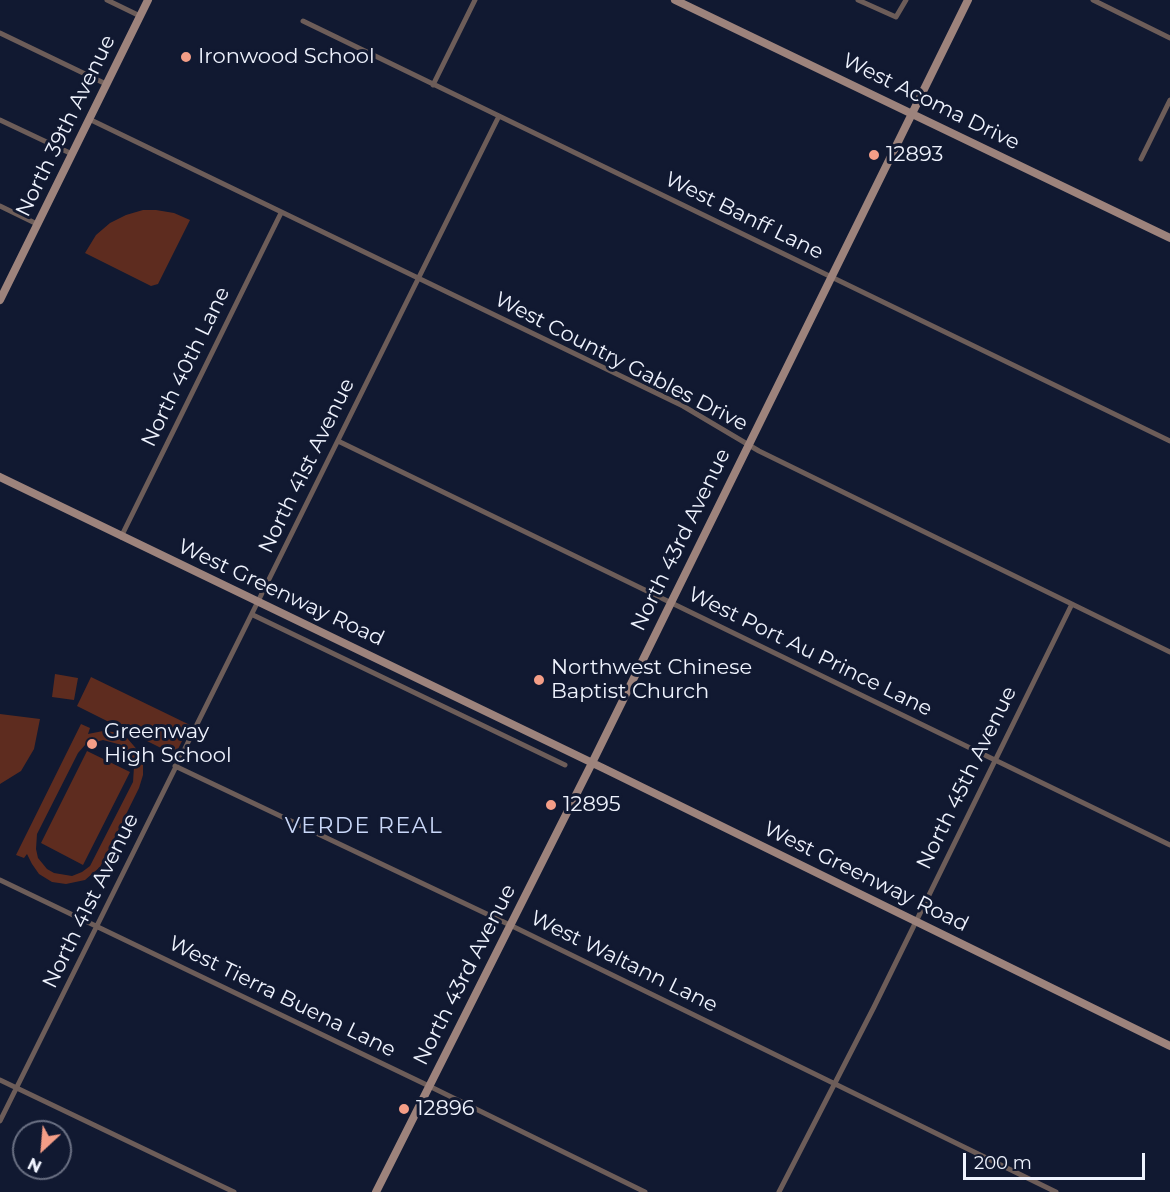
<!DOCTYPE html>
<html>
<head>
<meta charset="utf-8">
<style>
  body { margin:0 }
  #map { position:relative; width:1170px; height:1192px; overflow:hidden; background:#111931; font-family:Montserrat,sans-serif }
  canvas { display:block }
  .north { position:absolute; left:12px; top:1120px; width:60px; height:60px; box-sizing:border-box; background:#111931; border:2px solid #6a7083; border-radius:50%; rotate:206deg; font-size:16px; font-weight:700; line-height:24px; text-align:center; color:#eff3fe }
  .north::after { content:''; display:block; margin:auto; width:21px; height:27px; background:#f49e87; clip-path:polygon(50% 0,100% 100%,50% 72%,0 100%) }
  .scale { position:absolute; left:963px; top:1153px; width:182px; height:27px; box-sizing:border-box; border:3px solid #eff3fe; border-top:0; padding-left:8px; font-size:18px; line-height:21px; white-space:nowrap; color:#eff3fe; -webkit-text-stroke:4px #111931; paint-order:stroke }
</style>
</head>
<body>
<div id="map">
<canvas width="1170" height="1192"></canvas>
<div class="north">N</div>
<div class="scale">200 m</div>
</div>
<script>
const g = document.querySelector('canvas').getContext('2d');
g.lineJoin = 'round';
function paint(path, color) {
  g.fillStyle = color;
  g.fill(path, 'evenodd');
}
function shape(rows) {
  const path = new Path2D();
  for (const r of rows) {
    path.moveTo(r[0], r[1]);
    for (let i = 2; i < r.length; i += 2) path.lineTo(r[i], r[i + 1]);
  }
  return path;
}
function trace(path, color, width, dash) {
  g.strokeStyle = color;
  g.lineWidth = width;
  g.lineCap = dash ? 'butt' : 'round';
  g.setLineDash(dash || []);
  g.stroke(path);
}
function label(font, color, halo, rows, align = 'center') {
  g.font = font + ' Montserrat,sans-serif';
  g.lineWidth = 6;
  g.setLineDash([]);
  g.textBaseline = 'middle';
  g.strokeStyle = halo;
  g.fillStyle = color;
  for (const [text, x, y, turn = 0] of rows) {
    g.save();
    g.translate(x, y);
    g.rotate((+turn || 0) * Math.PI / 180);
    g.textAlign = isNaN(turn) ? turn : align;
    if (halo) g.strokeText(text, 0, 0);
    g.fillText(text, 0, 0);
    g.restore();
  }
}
paint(shape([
  [143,210,156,210,174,213,190,220,158,284,151,286,85,253,96,235,110,223,126,215],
  [55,674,78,678,74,700,52,697],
  [91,677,190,725,175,755,77,706],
  [0,714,40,719,34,749,21,771,0,784],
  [81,724,90,728,88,734,103,731,113,732,127,738,140,753,143,765,143,775,139,788,100,867,85,880,66,884,52,882,39,874,32,864,27,854,24,858,16,855],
  [103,740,118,744,129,754,134,767,133,782,90,866,82,872,72,876,54,873,47,869,38,858,36,849,37,834,78,753,85,745],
  [87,751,130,772,83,865,41,843]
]), '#5e2c1f');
trace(shape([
  [107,0,140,16],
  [858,0,896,17,906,0],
  [1093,0,1170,38],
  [303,21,1170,441],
  [0,33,106,84],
  [433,85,475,0],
  [89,119,683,406,759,451,1170,652],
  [0,120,72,154],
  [1141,159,1170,100],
  [0,206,37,224],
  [338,441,1170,845],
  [121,537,281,213],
  [253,615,565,765],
  [175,766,510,925,1056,1192],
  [0,880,429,1086,645,1192],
  [0,1080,234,1192],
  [0,1121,499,116],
  [779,1192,874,1007,1072,604]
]), '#6d5d59', 5);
trace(shape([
  [675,0,1170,238],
  [0,300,148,0],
  [0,477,605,769,1170,1046],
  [376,1192,592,763,968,0]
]), '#9d837c', 8);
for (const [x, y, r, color] of [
  [186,57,6,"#f49e87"],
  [874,155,6,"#f49e87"],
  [539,680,6,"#f49e87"],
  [92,744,6,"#f49e87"],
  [551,805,6,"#f49e87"],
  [404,1109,6,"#f49e87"]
]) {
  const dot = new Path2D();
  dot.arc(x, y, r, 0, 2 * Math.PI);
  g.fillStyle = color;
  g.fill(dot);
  trace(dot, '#111931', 2);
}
label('21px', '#eff3fe', '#111931', [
  ["Ironwood School",198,57],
  ["12893",886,155],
  ["Northwest Chinese",551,668],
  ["Baptist Church",551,692],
  ["Greenway",104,732],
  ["High School",104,756],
  ["12895",563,805],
  ["12896",416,1109]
], 'left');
label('21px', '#eff3fe', '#111931', [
  ["West Acoma Drive",931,102,26],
  ["North 39th Avenue",66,126,-64],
  ["West Banff Lane",744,216,26],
  ["West Country Gables Drive",621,362,27],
  ["North 40th Lane",186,367,-64],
  ["North 41st Avenue",307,466,-64],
  ["North 43rd Avenue",681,540,-64],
  ["West Greenway Road",281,593,25],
  ["West Port Au Prince Lane",810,652,26],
  ["North 45th Avenue",967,778,-64],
  ["West Greenway Road",866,877,26],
  ["North 41st Avenue",91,901,-64],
  ["West Waltann Lane",624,962,26],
  ["North 43rd Avenue",465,975,-63],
  ["West Tierra Buena Lane",282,997,26]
]);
g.letterSpacing = '1.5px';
label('22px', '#c9d7f8', '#111931', [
  ["VERDE REAL",364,827]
]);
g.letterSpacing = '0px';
</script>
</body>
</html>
